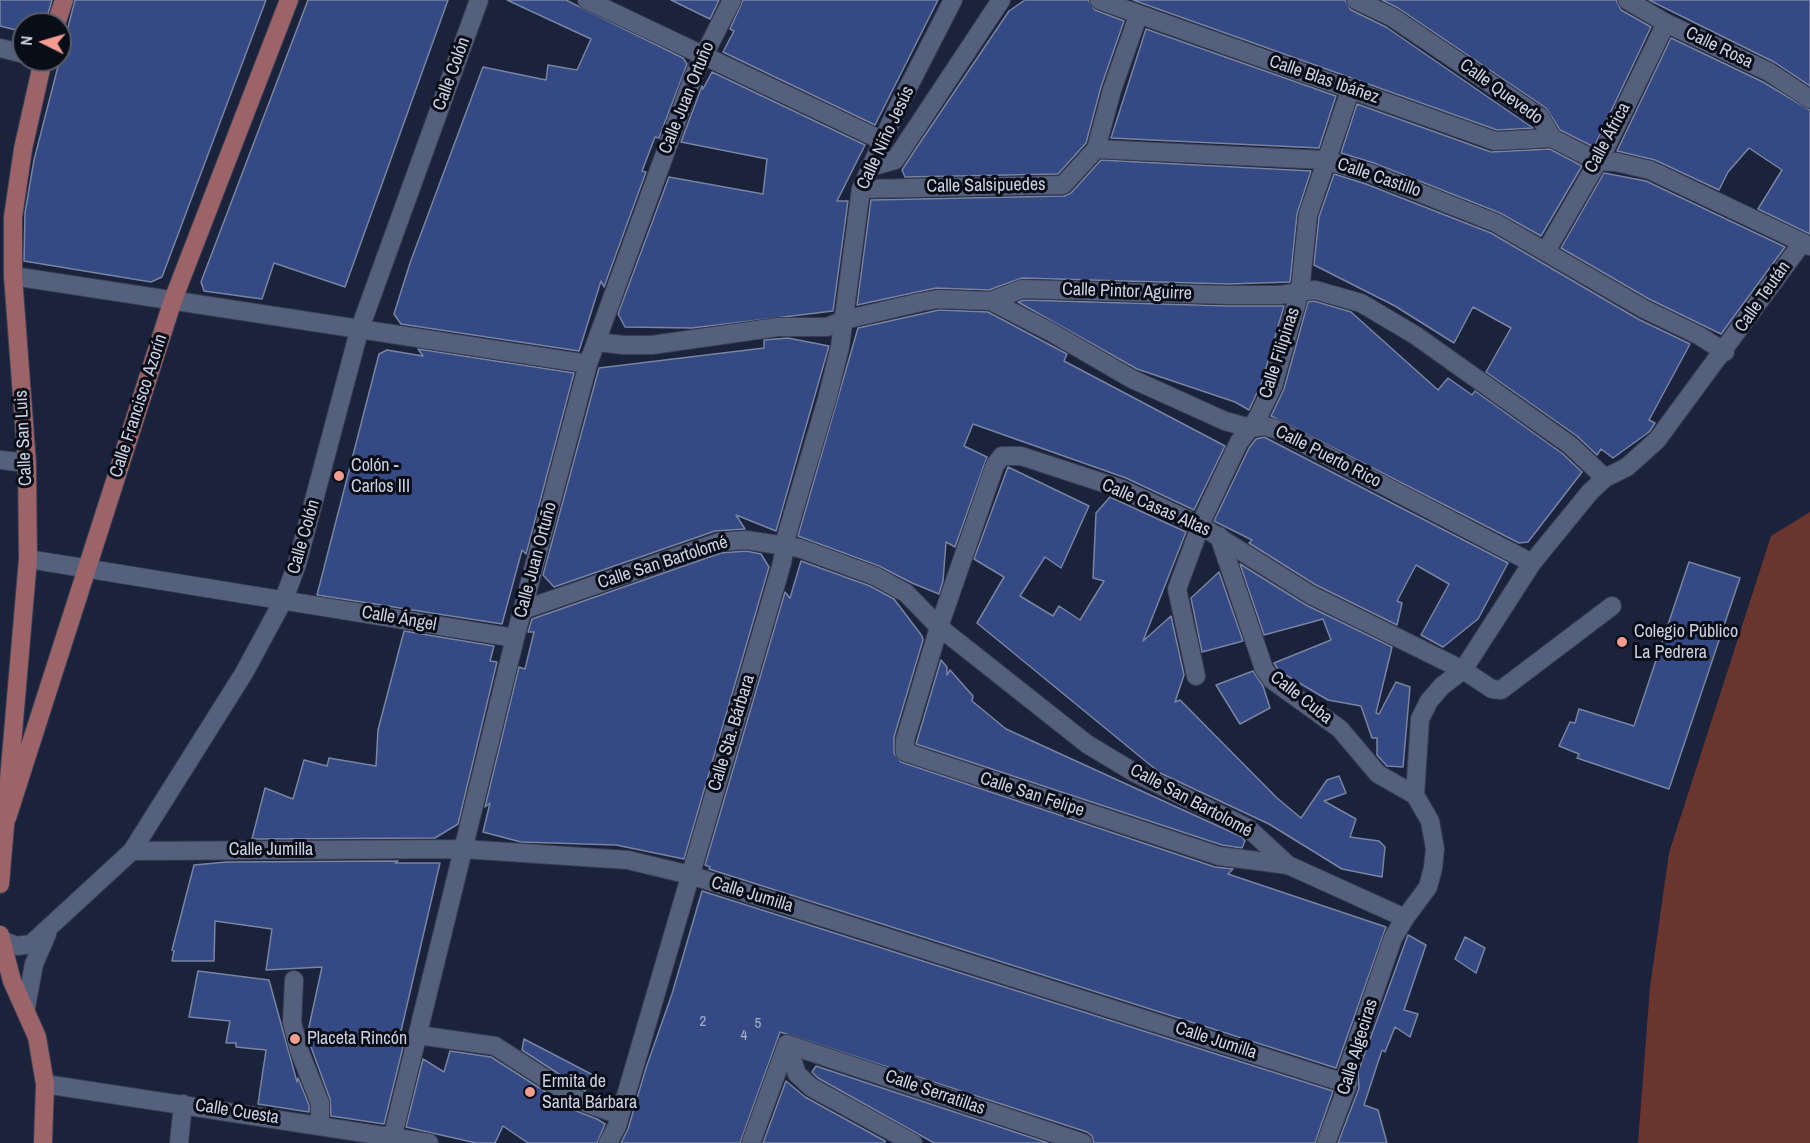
<!DOCTYPE html>
<html>
<head>
<meta charset="utf-8">
<style>
  body { margin:0 }
  #map { position:relative; width:1810px; height:1143px; overflow:hidden; background:#1a233b; font-family:"Archivo Narrow",sans-serif }
  canvas { display:block }
  .north { position:absolute; left:12px; top:12px; width:60px; height:60px; box-sizing:border-box; background:#090d17; border:2px solid #565b68; border-radius:50%; rotate:275deg; font-size:16px; font-weight:700; line-height:24px; text-align:center; color:#cad1e1 }
  .north::after { content:''; display:block; margin:auto; width:21px; height:27px; background:#f59c91; clip-path:polygon(50% 0,100% 100%,50% 72%,0 100%) }
</style>
</head>
<body>
<div id="map">
<canvas width="1810" height="1143"></canvas>
<div class="north">N</div>
</div>
<script>
const g = document.querySelector('canvas').getContext('2d');
g.lineJoin = 'round';
function paint(path, color) {
  g.fillStyle = color;
  g.fill(path, 'evenodd');
}
function shape(rows) {
  const path = new Path2D();
  for (const r of rows) {
    path.moveTo(r[0], r[1]);
    for (let i = 2; i < r.length; i += 2) path.lineTo(r[i], r[i + 1]);
  }
  return path;
}
function trace(path, color, width, dash) {
  g.strokeStyle = color;
  g.lineWidth = width;
  g.lineCap = dash ? 'butt' : 'round';
  g.setLineDash(dash || []);
  g.stroke(path);
}
function label(font, color, halo, rows, align = 'center') {
  g.font = font + ' "Archivo Narrow",sans-serif';
  g.lineWidth = 6;
  g.setLineDash([]);
  g.textBaseline = 'middle';
  g.strokeStyle = halo;
  g.fillStyle = color;
  for (const [text, x, y, turn = 0] of rows) {
    g.save();
    g.translate(x, y);
    g.rotate((+turn || 0) * Math.PI / 180);
    g.textAlign = isNaN(turn) ? turn : align;
    if (halo) g.strokeText(text, 0, 0);
    g.fillText(text, 0, 0);
    g.restore();
  }
}
paint(shape([
  [1810,512,1810,1143,1638,1143,1650,987,1669,853,1771,536]
]), '#6a352f');
const building = shape([
  [0,0,52,0,45,24,24,24,24,32,0,26,0,0],
  [75,0,266,0,162,277,151,282,24,261,25,213,34,160,75,0],
  [308,0,448,0,345,287,274,263,262,299,204,291,201,282,308,0],
  [507,0,566,0,683,58,687,64,659,138,655,137,642,171,646,172,604,287,601,281,579,351,401,324,394,314,410,263,483,67,546,80,548,65,577,70,591,39,507,0],
  [671,0,719,0,710,19,671,0],
  [743,0,938,0,875,125,723,52,734,31,730,29,743,0],
  [1025,0,1088,0,1095,10,1124,21,1101,87,1086,143,1058,174,905,177,902,170,915,150,1009,11,1025,0],
  [1133,0,1345,0,1351,10,1386,27,1533,128,1497,130,1133,0],
  [1382,0,1616,0,1621,10,1651,27,1594,147,1560,130,1546,108,1398,8,1382,0],
  [1649,0,1810,0,1810,86,1774,62,1649,0],
  [1146,29,1336,96,1319,148,1111,138,1146,29],
  [1671,38,1763,82,1810,110,1810,234,1758,209,1782,170,1749,148,1728,172,1719,190,1655,160,1617,151,1671,38],
  [712,72,865,145,837,201,848,201,833,311,692,328,625,327,618,314,669,177,763,194,767,159,681,142,702,86,703,89,712,72],
  [1357,104,1491,152,1550,149,1582,166,1541,236,1500,213,1374,163,1341,153,1357,104],
  [1101,160,1311,171,1297,214,1290,282,1228,284,1022,278,989,290,936,288,857,305,871,200,1064,196,1071,193,1101,160],
  [1604,173,1646,181,1785,247,1721,334,1649,299,1561,248,1604,173],
  [1334,174,1366,184,1491,233,1638,319,1690,344,1649,420,1655,423,1649,432,1613,458,1601,449,1597,455,1577,436,1486,372,1511,328,1473,307,1454,343,1395,306,1314,265,1319,217,1334,174],
  [1024,300,1228,306,1284,306,1262,382,1249,410,1235,402,1137,369,1018,302,1024,300],
  [1314,301,1351,312,1438,390,1448,378,1472,395,1475,391,1563,454,1582,472,1528,542,1519,543,1271,416,1284,389,1308,302,1314,301],
  [939,310,988,312,1067,354,1064,361,1225,446,1194,510,1126,478,973,424,964,446,987,457,955,547,946,542,943,581,939,594,912,583,879,566,798,536,858,328,939,310],
  [788,338,829,346,776,531,736,515,745,529,715,531,554,587,543,575,599,368,764,348,764,340,788,338],
  [418,349,574,373,526,554,522,550,502,624,317,595,379,354,387,350,423,356,418,349],
  [1264,437,1508,563,1478,619,1443,647,1421,635,1449,584,1416,565,1397,601,1402,603,1397,625,1316,585,1249,543,1252,540,1214,521,1249,448,1256,439,1264,437],
  [1008,467,1089,506,1061,568,1045,557,1020,596,1053,616,1059,606,1080,620,1104,581,1093,578,1096,513,1110,497,1186,532,1143,641,1171,616,1184,675,1175,702,1180,700,1277,798,1301,818,1327,780,1339,776,1346,793,1324,801,1356,819,1350,837,1379,841,1385,847,1382,877,1342,869,1269,824,1160,773,977,623,1004,577,974,559,1008,467],
  [746,551,761,554,769,567,684,859,616,845,521,842,483,832,490,803,485,807,519,667,525,669,534,632,528,632,532,619,721,553,746,551],
  [801,561,870,586,894,599,922,636,923,640,894,737,894,753,901,762,1215,867,1233,869,1228,874,1386,927,1336,1068,709,869,710,867,705,865,785,592,790,598,801,561],
  [1689,562,1740,578,1669,789,1577,758,1579,754,1559,746,1570,722,1575,723,1579,709,1634,726,1689,562],
  [1240,564,1306,605,1392,647,1376,713,1379,714,1396,682,1410,687,1403,767,1387,766,1377,755,1377,738,1372,738,1361,706,1328,700,1279,671,1274,663,1331,640,1323,619,1264,635,1240,564],
  [1219,572,1243,641,1202,652,1191,598,1219,572],
  [404,631,494,646,490,661,497,662,458,824,435,838,252,839,265,788,293,799,304,760,327,766,329,758,376,766,378,730,404,631],
  [941,660,947,667,947,675,950,670,973,696,972,701,1006,729,1242,837,1245,841,1242,848,1222,845,916,744,941,660],
  [1253,671,1263,686,1270,708,1240,724,1216,685,1253,671],
  [398,861,395,863,440,863,398,1044,403,1047,384,1124,331,1116,330,1099,307,1036,322,967,266,970,272,929,215,921,214,961,172,961,174,951,172,950,194,865,227,862,398,861],
  [702,891,1333,1091,1315,1143,1094,1143,1092,1136,1087,1132,780,1032,740,1143,621,1143,628,1129,646,1068,672,994,702,891],
  [1408,935,1426,945,1404,1010,1418,1014,1410,1037,1395,1027,1385,1052,1382,1050,1364,1105,1378,1110,1387,1143,1338,1143,1359,1088,1358,1072,1408,935],
  [1465,937,1485,948,1476,973,1455,959,1465,937],
  [198,971,269,980,297,1082,298,1078,309,1105,309,1112,258,1104,266,1050,236,1047,236,1043,226,1043,230,1021,189,1017,198,971],
  [524,1039,593,1075,585,1091,522,1050,524,1039],
  [450,1051,491,1057,574,1110,597,1119,605,1124,597,1143,528,1143,503,1126,495,1143,476,1143,406,1127,423,1059,444,1072,450,1051],
  [816,1066,1048,1143,934,1143,818,1078,812,1072,816,1066],
  [786,1081,805,1097,885,1141,885,1143,763,1143,786,1081]
]);
paint(building, '#354a85');
trace(building, '#7884a1', 1.5);
const minor = shape([
  [587,0,883,141],
  [1099,0,1495,141,1552,138],
  [1356,0,1392,17,1540,117,1552,138,1597,161,1616,162,1650,170,1810,246],
  [1627,0,1666,23,1769,72,1810,99],
  [0,48,24,54],
  [1096,149,1324,160,1370,173,1496,223,1644,309,1698,335,1725,352],
  [870,167,895,160,1001,0],
  [861,189,1063,185,1096,149,1112,90,1138,16],
  [1546,251,1604,151,1666,23],
  [13,276,588,364],
  [991,301,1051,332,1132,379,1225,421,1250,428,1265,426,1276,429,1532,563],
  [596,342,624,345,652,345,778,327,827,327,844,320,921,302,938,299,991,301,1022,289,1228,295,1279,295,1315,290,1361,303,1415,335,1570,445,1605,478],
  [0,460,27,463],
  [1219,536,1264,669,1272,680,1340,729,1378,774,1415,795],
  [28,559,515,638],
  [523,610,719,542,746,540,799,548,875,576,906,593,939,627,1087,744,1135,773,1248,828,1288,865,1405,918,1428,887,1433,868,1435,849,1430,821,1415,795,1420,719,1429,701,1442,686,1463,670,1532,563,1590,492,1605,478,1627,467,1657,440,1802,243],
  [1196,676,1177,589,1204,516,1239,442,1257,419,1273,386,1300,291,1308,215,1351,88],
  [132,851,463,849,628,860,690,875,1348,1084],
  [1288,865,1219,856,905,752,905,740,939,627,995,465,1002,456,1021,456,1122,489,1201,526,1311,595,1463,670,1492,689,1501,690,1612,606],
  [1,940,17,946,31,944,132,851,244,673,284,599,297,564,359,331,479,0],
  [294,980,292,1022,299,1050,320,1103,320,1125],
  [26,1007,34,964,47,934],
  [418,1035,495,1046,580,1101,620,1115],
  [787,1044,1083,1143],
  [787,1044,797,1074,811,1087,913,1143],
  [45,1084,429,1143],
  [179,1143,183,1104],
  [391,1143,515,638,588,364,693,77,732,0],
  [608,1143,617,1126,782,563,787,534,827,399,840,347,861,189,896,111,953,0],
  [751,1143,787,1044],
  [1326,1143,1348,1084,1347,1071,1393,938,1405,918]
]);
const major = shape([
  [56,24,64,0],
  [7,818,173,300,289,0],
  [0,884,28,559,27,463,13,276,13,217,23,149,43,60],
  [0,935,12,981,37,1037,45,1084,43,1143]
]);
trace(minor, '#383e53', 20);
trace(major, '#383e53', 20);
trace(minor, '#55607c', 18);
trace(major, '#9c6368', 18);
for (const [x, y, r, color] of [
  [339,476,6,"#f59c91"],
  [1622,642,6,"#f59c91"],
  [295,1039,6,"#f59c91"],
  [530,1092,6,"#f59c91"]
]) {
  const dot = new Path2D();
  dot.arc(x, y, r, 0, 2 * Math.PI);
  g.fillStyle = color;
  g.fill(dot);
  trace(dot, '#090d17', 2);
}
label('15px', '#a5afca', null, [
  ["2",703,1022],
  ["5",758,1024],
  ["4",744,1036]
]);
label('18px', '#cad1e1', '#090d17', [
  ["Calle Rosa",1719,48,26],
  ["Calle Colón",452,74,-70],
  ["Calle Blas Ibáñez",1324,80,19],
  ["Calle Quevedo",1501,92,36],
  ["Calle Juan Ortuño",687,98,-68],
  ["Calle Niño Jesús",886,138,-65],
  ["Calle África",1608,138,-62],
  ["Calle Castillo",1379,178,19],
  ["Calle Salsipuedes",986,186,-1],
  ["Calle Pintor Aguirre",1127,292,2],
  ["Calle Teután",1763,297,-55],
  ["Calle Filipinas",1280,353,-72],
  ["Calle Francisco Azorín",139,406,-72],
  ["Calle San Luis",24,438,-93],
  ["Calle Puerto Rico",1328,457,27],
  ["Calle Casas Altas",1156,508,24],
  ["Calle Colón",304,537,-74],
  ["Calle Juan Ortuño",536,560,-75],
  ["Calle San Bartolomé",663,563,-18],
  ["Calle Ángel",399,619,10],
  ["Calle Cuba",1301,698,38],
  ["Calle Sta. Bárbara",732,733,-73],
  ["Calle San Felipe",1032,795,18],
  ["Calle San Bartolomé",1191,801,28],
  ["Calle Jumilla",271,850],
  ["Calle Jumilla",752,895,17],
  ["Calle Jumilla",1216,1041,18],
  ["Calle Algeciras",1358,1047,-73],
  ["Calle Serratillas",935,1093,19],
  ["Calle Cuesta",237,1112,9]
]);
label('18px', '#cad1e1', '#090d17', [
  ["Colón -",351,466],
  ["Carlos III",351,487],
  ["Colegio Público",1634,632],
  ["La Pedrera",1634,653],
  ["Placeta Rincón",307,1039],
  ["Ermita de",542,1082],
  ["Santa Bárbara",542,1103]
], 'left');
</script>
</body>
</html>
